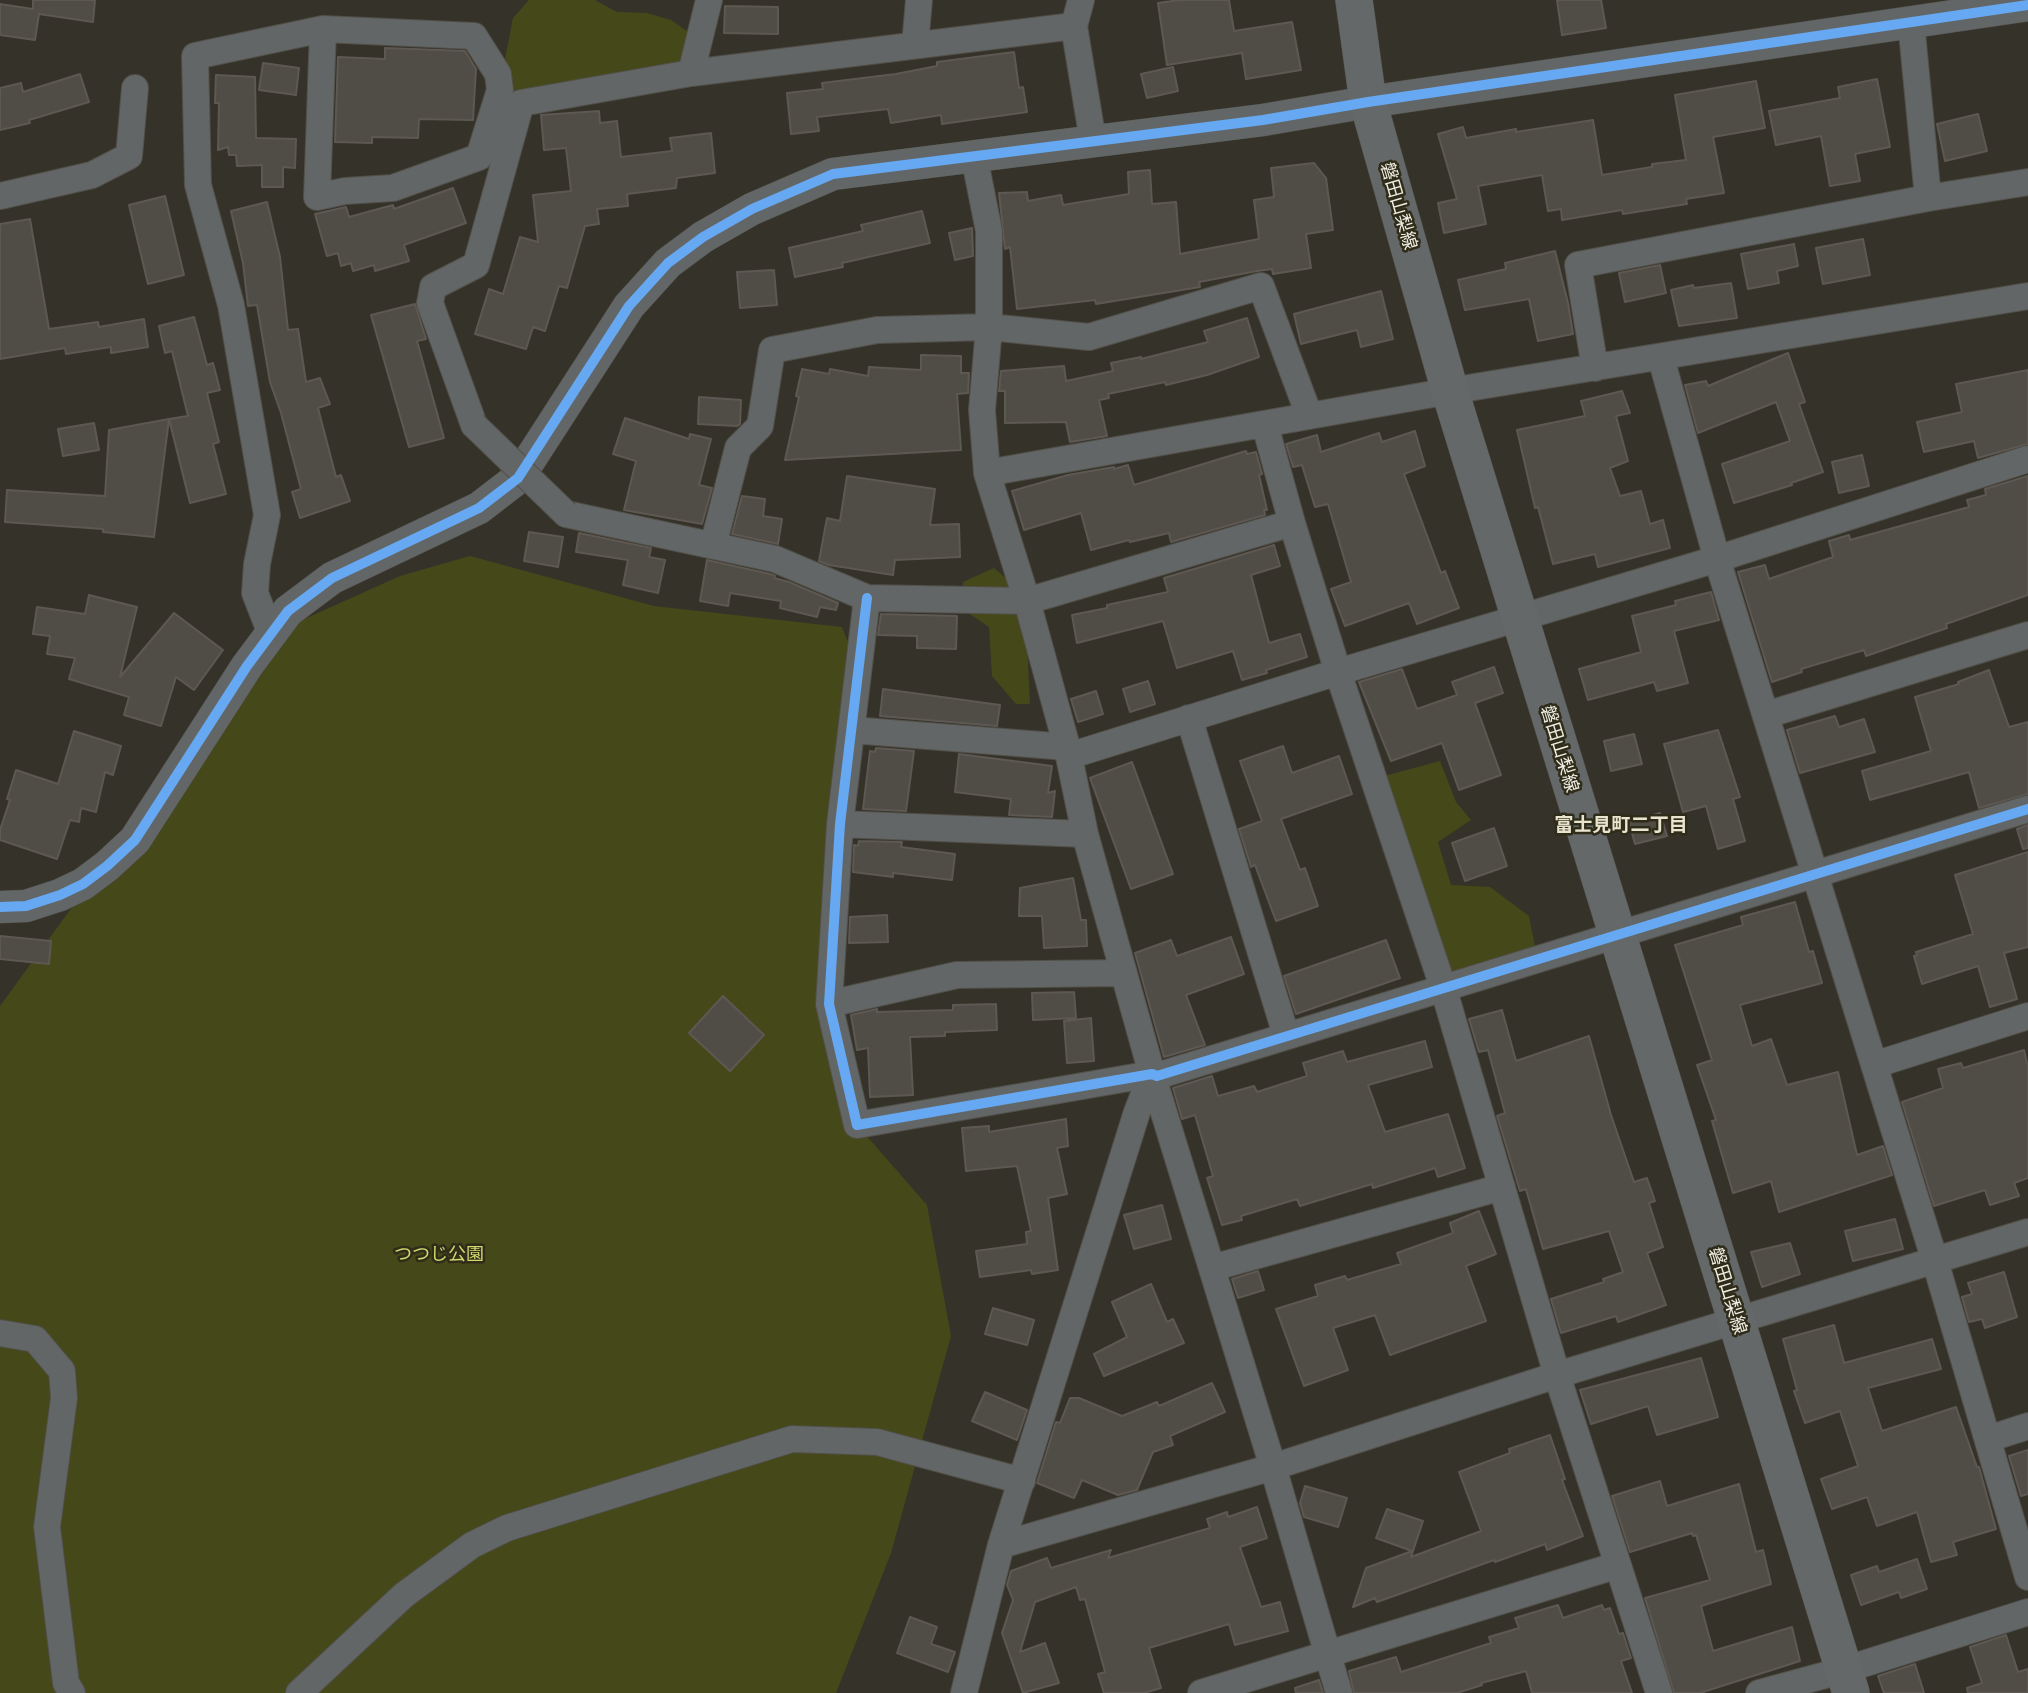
<!DOCTYPE html>
<html>
<head>
<meta charset="utf-8">
<style>
  body { margin:0 }
  canvas { display:block; background:#343229 }
</style>
</head>
<body>
<canvas width="2028" height="1693"></canvas>
<script>
const g = document.querySelector('canvas').getContext('2d');
g.lineJoin = 'round';
function paint(path, color) {
  g.fillStyle = color;
  g.fill(path, 'evenodd');
}
function shape(rows) {
  const path = new Path2D();
  for (const r of rows) {
    path.moveTo(r[0], r[1]);
    for (let i = 2; i < r.length; i += 2) path.lineTo(r[i], r[i + 1]);
  }
  return path;
}
function trace(path, color, width, dash) {
  g.strokeStyle = color;
  g.lineWidth = width;
  g.lineCap = dash ? 'butt' : 'round';
  g.setLineDash(dash || []);
  g.stroke(path);
}
function label(font, color, halo, rows, align = 'center') {
  g.font = font + ' "PT Sans Narrow","Noto Sans JP",sans-serif';
  g.lineWidth = 5;
  g.setLineDash([]);
  g.textBaseline = 'middle';
  g.strokeStyle = halo;
  g.fillStyle = color;
  for (const [text, x, y, turn = 0] of rows) {
    g.save();
    g.translate(x, y);
    g.rotate((+turn || 0) * Math.PI / 180);
    g.textAlign = isNaN(turn) ? turn : align;
    if (halo) g.strokeText(text, 0, 0);
    g.fillText(text, 0, 0);
    g.restore();
  }
}
paint(shape([
  [529,0,595,0,617,12,647,13,671,20,687,31,696,55,691,73,498,95,513,18],
  [470,556,654,606,842,627,859,670,829,1004,857,1125,927,1205,951,1336,891,1553,836,1693,0,1693,0,1006,271,634,400,576],
  [994,568,1015,586,1027,640,1030,704,1016,704,992,676,989,627,964,610,963,582],
  [1440,761,1456,802,1471,820,1438,842,1451,885,1490,887,1529,916,1535,947,1441,981,1373,779]
]), '#454819');
const building = shape([
  [33,0,95,0,93,22,39,14,35,40,0,35,0,4,33,9,33,0],
  [1180,0,1229,0,1234,31,1292,22,1301,70,1246,79,1242,53,1167,65,1158,3,1180,0],
  [1557,0,1601,0,1606,28,1562,35,1557,0],
  [725,6,778,7,778,34,724,33,725,6],
  [385,48,465,51,476,69,473,120,419,119,418,138,372,137,372,143,335,142,338,57,385,59,385,48],
  [1014,52,1019,88,1023,87,1027,112,942,124,941,115,891,123,888,109,817,117,819,131,791,134,787,93,823,89,822,83,896,74,937,66,937,62,1014,52],
  [263,63,299,68,296,95,259,90,263,63],
  [1173,67,1178,91,1147,98,1141,74,1173,67],
  [80,74,89,102,29,120,30,123,0,130,0,88,21,83,23,92,80,74],
  [216,75,255,77,256,138,296,139,295,168,283,167,283,187,262,187,262,165,237,166,236,155,229,155,228,147,218,150,219,103,215,103,216,75],
  [1877,79,1890,147,1855,154,1860,181,1830,186,1821,136,1776,145,1769,111,1840,98,1838,87,1877,79],
  [1756,81,1765,128,1713,137,1724,193,1686,199,1687,204,1623,214,1622,210,1562,220,1561,209,1548,211,1542,175,1478,186,1486,224,1444,233,1438,203,1457,199,1438,134,1463,127,1466,138,1516,129,1516,132,1593,120,1602,175,1652,167,1652,164,1686,160,1675,95,1756,81],
  [599,111,600,123,617,121,621,157,672,151,670,138,711,133,715,173,677,178,676,188,627,194,628,206,597,209,599,224,585,226,567,288,559,286,545,331,533,327,526,349,475,334,489,289,503,294,520,237,538,242,533,195,571,191,566,148,544,150,541,115,599,111],
  [1978,114,1987,151,1945,161,1937,124,1978,114],
  [1314,163,1326,178,1333,230,1306,234,1311,268,1273,274,1272,269,1257,271,1199,282,1200,287,1096,304,1095,300,1017,309,1010,247,1005,249,999,193,1027,192,1028,201,1061,195,1063,205,1129,194,1128,172,1150,170,1152,204,1176,202,1180,254,1259,239,1254,200,1274,197,1271,168,1314,163],
  [453,188,466,223,404,245,409,261,375,271,374,265,353,271,351,263,341,266,338,253,327,256,315,214,346,207,349,217,393,205,394,209,453,188],
  [165,196,184,275,148,284,129,205,165,196],
  [267,202,280,257,288,330,298,329,306,382,320,378,330,404,318,408,336,477,341,475,350,501,300,518,292,492,301,489,281,413,270,382,257,305,248,306,243,263,231,211,267,202],
  [922,211,930,243,842,263,843,267,795,277,789,248,863,231,861,225,922,211],
  [30,219,49,329,98,322,99,327,144,319,148,347,111,353,111,347,66,354,65,348,0,359,0,224,30,219],
  [972,228,973,256,955,260,949,233,972,228],
  [1863,239,1870,275,1823,284,1816,248,1863,239],
  [1794,244,1798,266,1777,271,1779,283,1748,289,1741,254,1794,244],
  [1555,251,1568,303,1573,334,1538,341,1529,299,1465,310,1458,280,1506,269,1505,263,1555,251],
  [1660,265,1666,293,1625,302,1619,273,1660,265],
  [774,270,777,305,740,308,737,272,774,270],
  [1731,283,1737,318,1679,326,1671,290,1693,285,1694,288,1731,283],
  [1381,291,1393,339,1361,347,1357,330,1301,344,1294,314,1381,291],
  [415,304,426,339,417,341,444,438,409,447,371,315,415,304],
  [194,317,207,365,213,363,220,390,207,393,219,442,213,444,226,494,190,503,169,419,188,416,172,351,165,353,159,326,194,317],
  [1247,318,1259,357,1207,375,1166,385,1165,382,1108,394,1109,398,1099,400,1107,436,1070,442,1066,422,1005,423,1005,391,999,391,1001,371,1064,366,1066,381,1113,371,1111,363,1141,357,1141,359,1208,342,1204,331,1247,318],
  [1788,353,1805,402,1799,404,1823,472,1791,483,1792,485,1734,503,1722,464,1790,441,1776,402,1698,433,1685,385,1706,381,1708,386,1788,353],
  [921,355,961,356,961,373,969,373,968,393,957,394,961,450,785,460,799,397,796,396,802,369,829,374,830,369,868,376,869,367,921,370,921,355],
  [2028,370,2028,444,1978,458,1974,441,1924,452,1917,422,1962,412,1956,384,2028,370],
  [1622,391,1630,413,1616,416,1628,461,1610,468,1620,496,1641,491,1650,524,1663,520,1670,548,1598,567,1595,554,1553,564,1538,507,1535,508,1517,430,1585,416,1581,401,1622,391],
  [699,397,741,400,740,424,737,426,698,424,699,397],
  [625,418,689,439,690,434,711,439,699,485,712,488,702,524,624,510,636,461,613,454,625,418],
  [169,419,154,537,103,532,103,529,5,522,7,490,105,496,109,430,169,419],
  [94,423,99,450,63,456,58,429,94,423],
  [1415,431,1425,466,1404,474,1441,573,1445,571,1459,608,1417,624,1409,603,1345,626,1331,589,1351,582,1328,504,1315,507,1302,465,1293,467,1286,444,1317,435,1321,452,1379,433,1382,442,1415,431],
  [1246,451,1247,454,1256,452,1262,474,1259,475,1267,510,1264,510,1265,515,1171,542,1169,533,1130,542,1129,540,1091,550,1081,513,1024,530,1012,491,1068,475,1114,467,1114,469,1128,465,1134,485,1246,451],
  [1862,455,1869,486,1839,493,1832,462,1862,455],
  [847,476,935,489,930,525,959,524,960,557,895,560,893,575,829,565,819,561,827,518,840,521,847,476],
  [2028,476,2028,595,1946,624,1947,628,1866,656,1864,650,1801,669,1802,672,1772,682,1738,572,1765,565,1769,579,1833,557,1829,541,1849,535,1850,540,1969,507,1967,500,1986,495,1985,489,2028,476],
  [742,496,765,499,763,516,782,519,778,544,732,534,742,496],
  [529,532,563,537,558,567,524,561,529,532],
  [579,533,651,548,649,557,665,560,658,593,623,585,628,560,576,552,579,533],
  [1274,545,1280,566,1251,575,1269,643,1300,634,1307,657,1266,670,1267,673,1242,680,1233,651,1177,668,1163,621,1077,643,1072,615,1107,608,1107,605,1168,592,1164,578,1274,545],
  [707,560,770,574,775,576,774,578,789,582,838,603,836,610,820,607,817,617,780,608,781,601,730,593,728,606,700,601,707,560],
  [1711,592,1719,620,1674,631,1688,683,1657,691,1654,682,1588,700,1579,669,1641,652,1632,616,1676,605,1675,601,1711,592],
  [89,595,137,607,120,677,174,613,223,650,194,690,176,677,161,726,124,715,129,697,69,679,75,658,47,654,50,636,33,634,37,607,85,614,89,595],
  [881,614,957,616,956,649,917,648,917,636,878,635,881,614],
  [1494,667,1503,693,1475,703,1501,775,1459,790,1442,743,1391,761,1359,682,1402,669,1417,709,1457,695,1452,682,1494,667],
  [1989,670,2009,727,2028,722,2028,794,1979,808,1969,772,1870,800,1862,771,1931,751,1915,697,1959,684,1958,682,1989,670],
  [1148,681,1155,704,1130,712,1123,689,1148,681],
  [883,689,1000,705,997,726,880,716,883,689],
  [1096,691,1103,714,1078,722,1071,699,1096,691],
  [1835,716,1839,727,1864,719,1875,752,1800,773,1787,730,1835,716],
  [1718,730,1740,797,1733,799,1745,841,1718,849,1706,806,1683,812,1664,744,1718,730],
  [74,731,121,746,113,775,105,772,96,812,81,808,79,822,70,820,57,859,0,840,0,830,10,800,7,799,16,770,58,784,74,731],
  [1634,734,1642,764,1611,771,1604,741,1634,734],
  [1283,746,1292,773,1339,756,1352,794,1281,819,1300,870,1305,868,1318,906,1276,921,1255,865,1251,867,1239,829,1262,821,1240,761,1283,746],
  [876,748,914,751,906,811,863,809,870,751,875,752,876,748],
  [959,754,1052,766,1048,793,1055,791,1052,817,1009,815,1011,799,955,792,959,754],
  [1132,762,1173,874,1131,889,1090,778,1132,762],
  [1660,813,1667,836,1635,844,1629,822,1660,813],
  [2028,825,2028,848,2023,849,2017,829,2028,825],
  [1494,828,1507,866,1465,881,1452,843,1494,828],
  [859,841,902,842,901,847,955,854,952,880,893,873,893,877,853,872,854,845,858,846,859,841],
  [2028,852,2028,947,2004,953,2017,999,1990,1007,1978,966,1922,984,1914,956,1917,955,1916,952,1973,934,1955,875,2028,852],
  [1073,878,1081,920,1086,920,1087,946,1044,948,1042,916,1019,916,1020,888,1073,878],
  [1795,902,1809,952,1813,951,1822,983,1740,1005,1752,1046,1771,1039,1787,1085,1838,1072,1857,1155,1883,1146,1892,1175,1779,1212,1771,1181,1733,1193,1712,1121,1716,1120,1697,1065,1712,1060,1675,945,1743,925,1741,917,1795,902],
  [887,915,888,942,849,943,850,917,887,915],
  [0,936,51,941,49,964,0,959,0,936],
  [1231,937,1244,974,1186,995,1205,1045,1164,1057,1135,953,1171,940,1177,956,1231,937],
  [1386,940,1400,978,1296,1014,1284,976,1386,940],
  [1074,992,1076,1018,1033,1020,1032,993,1074,992],
  [723,996,764,1035,730,1071,689,1033,723,996],
  [996,1004,997,1030,945,1032,945,1036,910,1037,913,1095,870,1097,868,1048,857,1050,851,1015,877,1009,877,1012,953,1010,953,1005,996,1004],
  [1502,1010,1516,1061,1589,1036,1611,1115,1634,1182,1647,1178,1655,1201,1649,1203,1663,1247,1647,1253,1666,1305,1618,1322,1616,1316,1561,1333,1551,1299,1604,1282,1603,1279,1623,1272,1609,1231,1543,1249,1526,1189,1520,1191,1497,1116,1505,1113,1488,1050,1479,1052,1469,1019,1502,1010],
  [1091,1018,1094,1061,1067,1063,1064,1021,1091,1018],
  [1425,1041,1432,1067,1368,1085,1385,1132,1448,1114,1465,1168,1438,1177,1435,1168,1373,1188,1372,1184,1300,1206,1297,1199,1241,1216,1242,1220,1222,1225,1207,1178,1213,1176,1195,1115,1182,1119,1173,1088,1212,1076,1218,1096,1254,1086,1257,1092,1307,1076,1303,1063,1343,1051,1347,1062,1425,1041],
  [2024,1050,2028,1067,2028,1178,2014,1183,2019,1196,1990,1205,1985,1190,1934,1206,1902,1102,1943,1088,1938,1069,1961,1063,1963,1068,2024,1050],
  [1066,1119,1068,1146,1057,1148,1067,1194,1048,1198,1058,1270,1032,1274,1031,1270,980,1277,976,1251,1027,1244,1026,1232,1031,1231,1017,1166,966,1171,962,1128,989,1126,989,1132,1066,1119],
  [1162,1205,1171,1239,1134,1249,1124,1215,1162,1205],
  [1479,1211,1496,1254,1466,1266,1486,1321,1390,1355,1375,1315,1333,1328,1348,1370,1304,1386,1276,1309,1318,1296,1315,1285,1345,1276,1347,1280,1401,1264,1397,1253,1453,1233,1450,1223,1479,1211],
  [1895,1219,1903,1249,1853,1261,1845,1231,1895,1219],
  [1790,1243,1800,1274,1762,1287,1751,1252,1790,1243],
  [1258,1271,1264,1290,1238,1298,1232,1279,1258,1271],
  [2004,1272,2017,1317,1985,1328,1982,1319,1969,1322,1962,1297,1972,1294,1968,1283,2004,1272],
  [1151,1284,1167,1322,1173,1319,1184,1343,1104,1376,1094,1354,1127,1337,1112,1302,1151,1284],
  [993,1308,1034,1320,1027,1345,985,1334,993,1308],
  [1834,1325,1844,1363,1932,1339,1941,1369,1868,1388,1882,1431,1956,1407,1977,1467,1979,1467,1996,1529,1953,1542,1957,1555,1931,1562,1917,1512,1877,1526,1867,1497,1832,1509,1821,1479,1858,1466,1840,1411,1805,1423,1794,1391,1797,1390,1783,1339,1834,1325],
  [1701,1358,1718,1417,1657,1435,1648,1406,1591,1424,1580,1390,1701,1358],
  [1212,1383,1225,1412,1170,1436,1173,1445,1153,1452,1137,1490,1118,1495,1082,1480,1074,1498,1037,1483,1056,1422,1060,1423,1070,1398,1079,1398,1122,1416,1157,1402,1159,1406,1212,1383],
  [985,1392,1027,1410,1017,1440,972,1421,985,1392],
  [1550,1435,1565,1479,1562,1480,1583,1536,1547,1550,1545,1544,1495,1562,1494,1560,1377,1602,1375,1598,1353,1607,1366,1568,1412,1551,1376,1538,1387,1509,1423,1521,1411,1557,1481,1531,1459,1472,1510,1453,1509,1449,1550,1435],
  [2028,1450,2028,1494,2021,1496,2009,1456,2028,1450],
  [1660,1481,1667,1506,1739,1484,1756,1552,1763,1550,1771,1584,1701,1606,1713,1651,1792,1627,1800,1661,1700,1693,1674,1693,1645,1598,1710,1580,1696,1535,1693,1536,1692,1533,1630,1552,1612,1496,1660,1481],
  [1305,1486,1347,1498,1338,1527,1304,1517,1300,1503,1305,1486],
  [1257,1507,1267,1538,1240,1547,1261,1607,1280,1602,1288,1631,1235,1645,1229,1624,1149,1648,1161,1688,1144,1693,1104,1693,1098,1674,1105,1672,1085,1599,1080,1600,1076,1587,1035,1602,1020,1652,1045,1643,1059,1683,1023,1693,1002,1633,1013,1600,1007,1585,1011,1571,1047,1558,1051,1568,1111,1550,1108,1558,1210,1528,1207,1519,1227,1512,1228,1517,1257,1507],
  [1917,1559,1927,1589,1901,1598,1899,1592,1861,1605,1851,1575,1877,1566,1879,1572,1917,1559],
  [1558,1605,1563,1618,1602,1605,1604,1610,1610,1608,1619,1634,1623,1633,1631,1658,1621,1661,1632,1693,1532,1693,1526,1671,1481,1683,1482,1685,1457,1693,1354,1693,1349,1671,1396,1657,1401,1672,1491,1643,1489,1637,1519,1628,1515,1618,1558,1605],
  [910,1617,937,1627,931,1644,955,1652,948,1672,897,1653,910,1617],
  [2006,1635,2018,1672,2028,1669,2028,1693,1968,1693,1967,1688,1982,1683,1970,1647,2006,1635],
  [1915,1664,1924,1693,1884,1693,1878,1676,1915,1664],
  [1319,1680,1323,1693,1296,1693,1295,1688,1319,1680]
]);
paint(building, '#504c46');
trace(building, '#5e5853', 2);
const minor = shape([
  [1081,0,1074,26,1093,141],
  [1911,22,1928,198,2028,182],
  [915,45,919,0],
  [691,73,709,0],
  [974,156,989,231,989,327,982,410,987,473,1027,601,1067,747,1085,834,1152,1074,1273,1467,1339,1693],
  [0,196,92,175,129,156,135,88],
  [1661,358,1717,559,1935,1261,2028,1577],
  [1595,368,1578,265,1928,198],
  [474,425,430,303,433,287,476,265,521,103,691,73,1074,26],
  [1265,425,1292,523,1338,672,1443,987,1557,1375,1659,1693],
  [987,473,1450,391,2028,296],
  [566,514,775,559,867,598,1027,601,1292,523],
  [713,546,738,448,760,426,772,350,877,330,989,327,1089,337,1261,286,1309,415],
  [867,598,840,824,829,1004,857,1125,1152,1074,1157,1076,2028,809],
  [271,634,255,593,257,564,267,515,231,305,198,185,195,56,323,29,474,36,498,74,500,90,479,157,393,188,345,191,317,197,323,29],
  [1766,715,2028,635],
  [1189,718,1286,1035],
  [852,730,1067,747],
  [1069,756,1338,672,1717,559,2028,459],
  [840,824,1085,834],
  [829,1004,957,975,1124,973],
  [1874,1065,2028,1016],
  [1212,1268,1502,1187],
  [0,1333,35,1339,62,1371,64,1398,47,1527,66,1683,72,1693],
  [1988,1439,2028,1426],
  [1001,1545,1273,1467,1557,1375,2028,1232],
  [299,1693,404,1595,472,1545,507,1528,792,1439,877,1442,1022,1481],
  [964,1693,1001,1545,1137,1112,1152,1074],
  [1201,1693,1618,1565],
  [1759,1693,1844,1670,2028,1612]
]);
const tertiary = shape([
  [0,907,26,906,60,895,83,884,107,866,135,840,247,666,288,611,332,578,479,508,518,478,629,306,668,263,703,237,752,209,833,174,1263,120,1368,102,2028,5]
]);
const secondary = shape([
  [1354,0,1368,102,1450,391,1851,1693]
]);
trace(minor, '#514f48', 28);
trace(tertiary, '#514f48', 33);
trace(secondary, '#514f48', 38);
trace(minor, '#636666', 26);
trace(tertiary, '#636666', 32);
trace(secondary, '#646868', 37);
const minorBridge = shape([
  [474,425,566,514]
]);
trace(minorBridge, '#514f48', 28, []);
trace(minorBridge, '#636666', 26);
trace(shape([
  [867,598,840,824,829,1004,857,1125,1152,1074,1157,1076,2028,809],
  [0,907,26,906,60,895,83,884,107,866,135,840,247,666,288,611,332,578,479,508,518,478,629,306,668,263,703,237,752,209,833,174,1263,120,1368,102,2028,5]
]), '#66a8f1', 10);
label('18px', '#f0eee3', '#2f2c1a', [
  ["磐田山梨線",1398,206,74],
  ["磐田山梨線",1559,749,73],
  ["磐田山梨線",1727,1291,73]
]);
label('18px', '#cfd96c', '#2f2c1a', [
  ["つつじ公園",439,1255]
]);
label('bold 19px', '#e8e4ce', '#2f2c1a', [
  ["富士見町二丁目",1621,826]
]);
</script>
</body>
</html>
